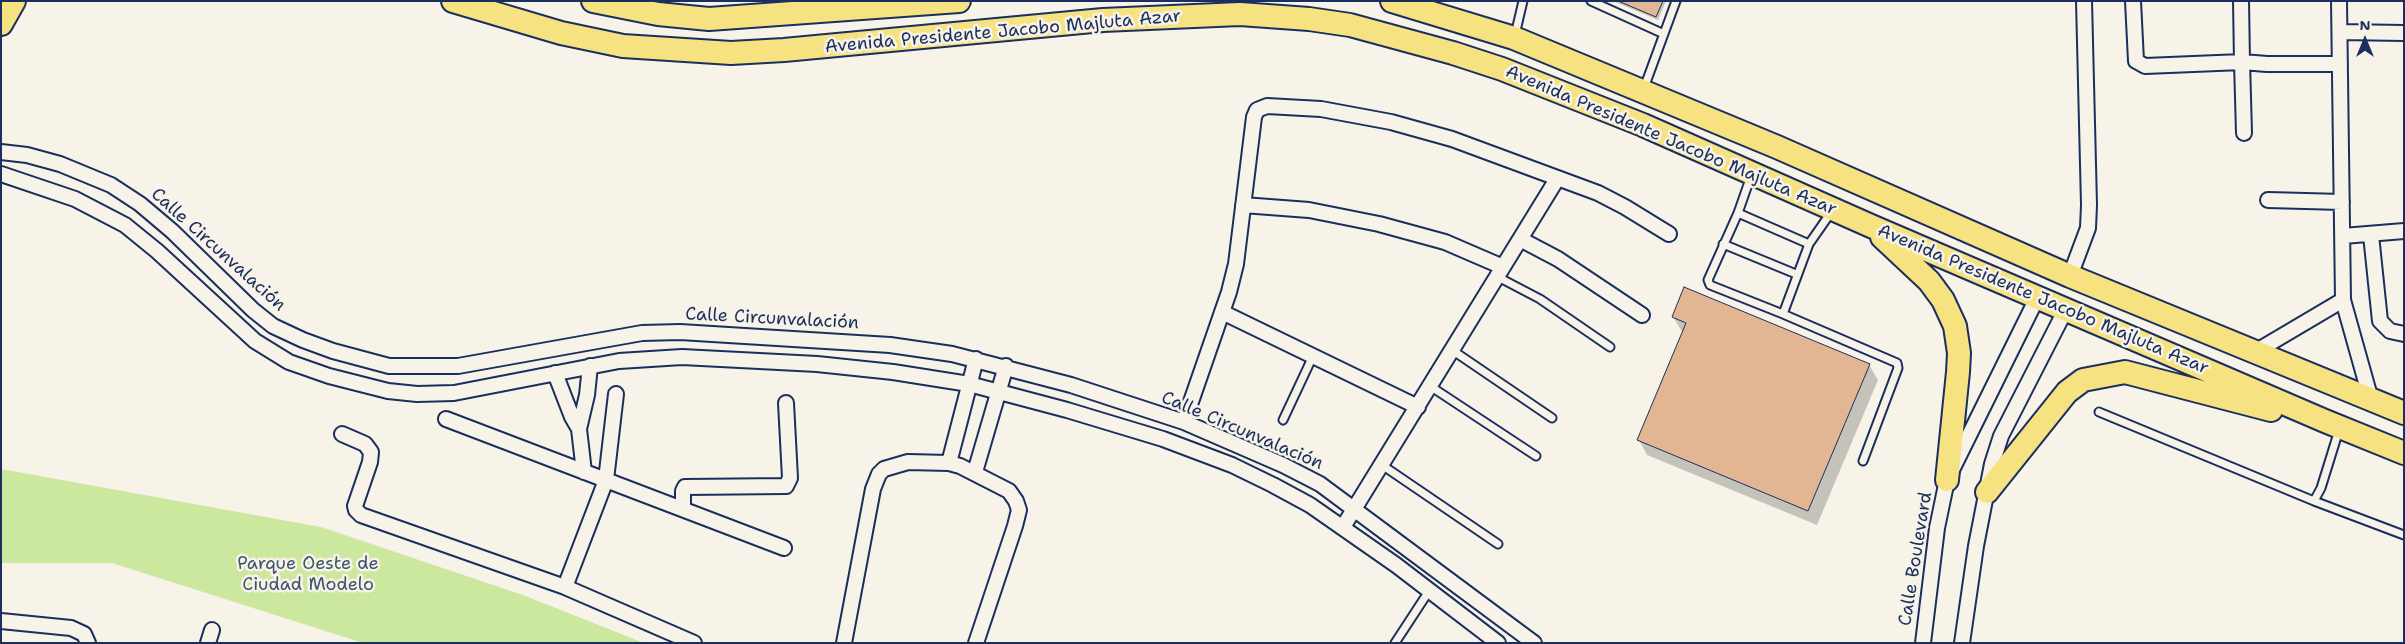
<!DOCTYPE html>
<html>
<head>
<meta charset="utf-8">
<style>
  body { margin:0 }
  #map { position:relative; width:2405px; height:644px; overflow:hidden; background:#f7f3e8; font-family:"Shantell Sans",sans-serif }
  canvas { display:block }
  .frame { position:absolute; inset:0; border:2px solid #1b2f5e; pointer-events:none }
  .north { position:absolute; left:2340px; top:15px; width:50px; height:50px; -webkit-text-stroke:4px #f7f3e8; paint-order:stroke; rotate:0deg; font-size:14px; font-weight:700; line-height:20px; text-align:center; color:#1b2f5e }
  .north::after { content:''; display:block; margin:auto; width:18px; height:22px; background:#1b2f5e; clip-path:polygon(50% 0,100% 100%,50% 72%,0 100%) }
</style>
</head>
<body>
<div id="map">
<canvas width="2405" height="644"></canvas>
<div class="frame"></div>
<div class="north">N</div>
</div>
<script>
const g = document.querySelector('canvas').getContext('2d');
g.lineJoin = 'round';
function paint(path, color) {
  g.fillStyle = color;
  g.fill(path, 'evenodd');
}
function shape(rows) {
  const path = new Path2D();
  for (const r of rows) {
    path.moveTo(r[0], r[1]);
    for (let i = 2; i < r.length; i += 2) path.lineTo(r[i], r[i + 1]);
  }
  return path;
}
function trace(path, color, width, dash) {
  g.strokeStyle = color;
  g.lineWidth = width;
  g.lineCap = dash ? 'butt' : 'round';
  g.setLineDash(dash || []);
  g.stroke(path);
}
function label(font, color, halo, rows, align = 'center') {
  g.font = font + ' "Shantell Sans",sans-serif';
  g.lineWidth = 5;
  g.setLineDash([]);
  g.textBaseline = 'middle';
  g.strokeStyle = halo;
  g.fillStyle = color;
  for (const [text, x, y, turn = 0] of rows) {
    g.save();
    g.translate(x, y);
    g.rotate((+turn || 0) * Math.PI / 180);
    g.textAlign = isNaN(turn) ? turn : align;
    if (halo) g.strokeText(text, 0, 0);
    g.fillText(text, 0, 0);
    g.restore();
  }
}
paint(shape([
  [1,469,321,527,523,595,644,643,363,643,112,563,1,563]
]), '#cce89f');
paint(shape([
  [1613,1,1666,1,1658,20],
  [1673,317,1869,365,1878,380,1817,525,1647,455,1639,440,1683,333]
]), '#0003');
const building = shape([
  [1618,1,1663,1,1656,17,1618,1],
  [1684,287,1870,364,1808,511,1637,440,1686,323,1672,317,1684,287]
]);
paint(building, '#e2b692');
trace(building, '#1b2f5e', 1);
const service = shape([
  [1591,1,1664,34],
  [1515,35,1523,1],
  [1644,88,1676,1],
  [1751,176,1738,213,1708,280,1710,285,1783,314,1809,244,1832,211],
  [1738,213,1809,244],
  [1723,244,1796,274],
  [1498,277,1540,299,1610,347],
  [1783,314,1897,363,1898,368,1863,461],
  [1452,350,1552,418],
  [1430,386,1536,456],
  [2099,412,2314,501,2321,488,2339,430],
  [1283,420,1313,356],
  [1382,465,1498,544],
  [2314,501,2404,535],
  [1395,643,1429,591]
]);
const minor = shape([
  [2133,1,2136,61,2145,66,2242,62,2244,133],
  [2241,1,2242,62,2267,64,2340,64],
  [2339,1,2343,300,2371,400],
  [2340,32,2404,33],
  [1,152,27,155,60,164,111,185,140,204,172,231,253,310,273,326,303,340,333,351,389,366,458,366,642,333,680,332,890,345,952,354,1071,385,1184,422,1283,465,1320,484,1534,643],
  [1,174,75,199,125,225,157,251,255,341,289,362,329,376,388,391,417,394,454,393,619,361,682,357,817,364,893,372,969,384,1067,410,1163,439,1232,465,1273,485,1310,505,1396,565,1498,643],
  [2268,200,2342,202],
  [1243,205,1309,210,1379,224,1445,242,1503,267],
  [2371,235,2380,321,2390,331,2404,334],
  [2343,236,2404,231],
  [1520,239,1558,259,1642,315],
  [2070,276,2088,228,2089,205,2084,1],
  [1222,312,1418,407],
  [2255,352,2343,300],
  [555,373,572,417,579,429],
  [446,419,784,548],
  [1184,422,1229,292,1236,264,1254,117,1257,110,1267,106,1321,109,1391,122,1452,139,1598,193,1625,207,1669,234],
  [342,434,365,444,371,452,370,462,355,506,356,510,361,515,565,587,694,643],
  [949,463,976,359],
  [584,472,579,429,587,395,590,366],
  [975,472,1006,366],
  [683,509,683,491,685,487,786,486,790,478,786,403],
  [1343,527,1557,179],
  [565,587,606,480,616,394],
  [1,621,71,628,84,634,88,643],
  [208,643,212,630],
  [844,643,873,489,879,474,884,469,908,462,949,463,960,466,1009,491,1016,501,1019,510,1015,526,976,643],
  [1923,643,1937,528,1947,480,2038,296],
  [1962,643,1976,546,1992,464,2001,436,2066,309]
]);
const primary = shape([
  [453,1,561,33,623,46,731,53,784,50,1103,20,1240,14,1309,19,1350,25,1453,53,1502,69,1643,125,1871,226,2325,421,2404,453],
  [593,1,658,14,709,19,959,1],
  [1392,1,1514,38,1777,147,2070,276,2404,413],
  [1,24,14,1],
  [1882,237,1929,281,1943,300,1955,326,1959,353,1958,372,1947,480],
  [1987,492,2067,392,2083,380,2125,372,2271,410]
]);
trace(service, '#1b2f5e', 11);
trace(minor, '#1b2f5e', 18);
trace(primary, '#1b2f5e', 26);
trace(service, '#f7f3e8', 7);
trace(minor, '#f7f3e8', 14);
trace(primary, '#f6e281', 22);
label('18px', '#1b2f5e', '#f7f3e8', [
  ["Avenida Presidente Jacobo Majluta Azar",1003,32,-5],
  ["Avenida Presidente Jacobo Majluta Azar",1671,141,23],
  ["Calle Circunvalación",218,250,42],
  ["Avenida Presidente Jacobo Majluta Azar",2043,300,23],
  ["Calle Circunvalación",772,319,3],
  ["Calle Circunvalación",1242,431,23],
  ["Calle Boulevard",1916,559,-81]
]);
label('18px', '#3e546b', '#f7f3e8', [
  ["Parque Oeste de",308,564],
  ["Ciudad Modelo",308,585]
]);
</script>
</body>
</html>
